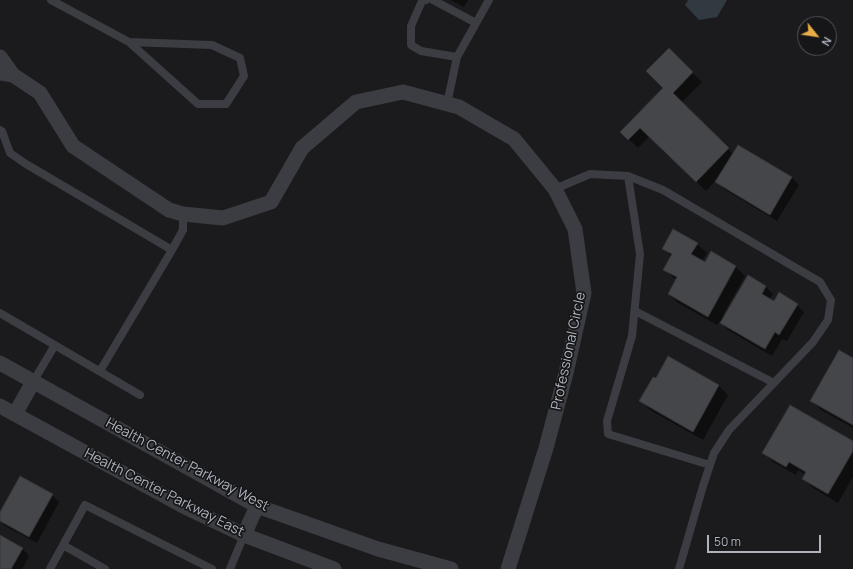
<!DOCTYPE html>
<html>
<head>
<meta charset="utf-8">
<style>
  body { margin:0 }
  #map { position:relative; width:853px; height:569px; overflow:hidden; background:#1b1b1d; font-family:Manrope,sans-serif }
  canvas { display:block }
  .north { position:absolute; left:797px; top:16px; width:40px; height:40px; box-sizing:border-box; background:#161618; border:1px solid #53555a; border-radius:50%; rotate:120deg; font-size:11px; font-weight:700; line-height:16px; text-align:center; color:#aeb3bc }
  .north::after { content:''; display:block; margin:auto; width:14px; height:18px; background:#e9ad47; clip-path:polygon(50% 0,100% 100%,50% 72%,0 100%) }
  .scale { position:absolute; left:707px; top:535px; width:114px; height:18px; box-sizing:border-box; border:2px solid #aeb3bc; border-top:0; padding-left:5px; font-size:12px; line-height:14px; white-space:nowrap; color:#aeb3bc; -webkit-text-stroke:3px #161618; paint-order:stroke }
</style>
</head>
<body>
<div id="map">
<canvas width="853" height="569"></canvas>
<div class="north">N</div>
<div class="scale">50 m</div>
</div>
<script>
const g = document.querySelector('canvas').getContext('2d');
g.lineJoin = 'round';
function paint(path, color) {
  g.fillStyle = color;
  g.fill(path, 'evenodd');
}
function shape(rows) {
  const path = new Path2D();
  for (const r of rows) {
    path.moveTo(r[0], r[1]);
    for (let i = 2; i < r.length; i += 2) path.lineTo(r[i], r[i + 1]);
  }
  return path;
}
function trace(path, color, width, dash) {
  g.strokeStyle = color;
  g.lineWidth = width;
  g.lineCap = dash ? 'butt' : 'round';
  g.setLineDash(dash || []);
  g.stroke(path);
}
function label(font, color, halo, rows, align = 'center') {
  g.font = font + ' Manrope,sans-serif';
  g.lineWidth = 3.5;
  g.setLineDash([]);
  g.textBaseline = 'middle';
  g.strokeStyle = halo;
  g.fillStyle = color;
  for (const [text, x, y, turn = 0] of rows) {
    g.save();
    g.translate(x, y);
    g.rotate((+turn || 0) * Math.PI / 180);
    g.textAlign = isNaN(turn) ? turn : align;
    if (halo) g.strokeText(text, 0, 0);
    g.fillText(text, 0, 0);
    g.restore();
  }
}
paint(shape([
  [688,0,727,0,717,17,699,20,685,5]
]), '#313a41');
paint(shape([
  [451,0,468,0,464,7],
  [669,50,702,82,681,103,733,154,792,178,799,185,777,221,724,189,717,182,719,177,706,191,650,136,638,148,621,132,664,88],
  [697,244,707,253,702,261,706,263,711,253,736,267,745,276,723,315,725,316,748,276,766,287,773,294,769,300,774,302,797,305,804,312,787,341,782,339,772,356,728,330,720,321,717,325,678,303,669,294,676,280,665,270,672,257,663,248],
  [668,358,719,386,728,395,703,440,650,410,641,401,656,380],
  [853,359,853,428,821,410,812,401],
  [853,443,853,477,838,503,813,488,803,479,806,475,798,470,796,475,773,462,764,453],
  [52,495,59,502,37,543,5,526,0,521,0,514],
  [0,536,22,548,29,556,22,569,0,569]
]), '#0007');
const building = shape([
  [669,48,693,72,673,93,729,148,696,182,640,128,628,140,620,132,663,88,646,71,669,48],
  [738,145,792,177,770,215,715,182,738,145],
  [673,229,698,243,691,254,705,262,711,251,736,266,708,317,668,294,677,277,663,270,672,254,662,249,673,229],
  [748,275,766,286,762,294,774,301,779,292,798,304,779,335,775,332,765,349,720,323,748,275],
  [839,350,853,358,853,425,810,401,839,350],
  [668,356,719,385,693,432,639,401,653,377,656,378,668,356],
  [790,405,853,441,853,451,828,494,802,479,806,472,789,462,786,467,762,453,790,405],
  [20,476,53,494,29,537,0,521,0,512,20,476],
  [0,535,23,548,11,569,0,569,0,535]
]);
paint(building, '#45464a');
trace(building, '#353539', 1);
trace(shape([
  [51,0,129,42,198,104,226,104,244,76,240,58,212,45,129,42],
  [426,0,422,1,411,26,411,45,421,51,457,57],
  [433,0,476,23],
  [447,104,457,57,489,0],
  [0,130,2,131,10,153,26,164,172,250,183,230,183,214],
  [628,176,640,254,632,336,607,421,608,434,710,465],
  [555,189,590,174,628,176,663,190,820,282,831,300,828,320,813,342,729,430,714,453,703,486,679,569],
  [635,311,774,383],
  [0,313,140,395],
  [100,371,172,250],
  [33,382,55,345],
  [63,545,105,569],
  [50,569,85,505,212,569],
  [230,569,244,535]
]), '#3c3d42', 8);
trace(shape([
  [0,57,13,75,0,73],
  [13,75,40,93,73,146,169,210,183,214,223,218,271,202,302,148,356,102,403,92,459,107,514,139,555,189,575,229,584,293,566,373,546,448,508,569],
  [0,363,257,506,378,549,451,569],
  [0,406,185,507,244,535,334,569],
  [15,414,33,382],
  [244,535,257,506]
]), '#3c3d42', 15);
label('14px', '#aeb3bc', '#161618', [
  ["Professional Circle",569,351,-78],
  ["Health Center Parkway West",187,465,28],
  ["Health Center Parkway East",164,493,27]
]);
</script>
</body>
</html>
